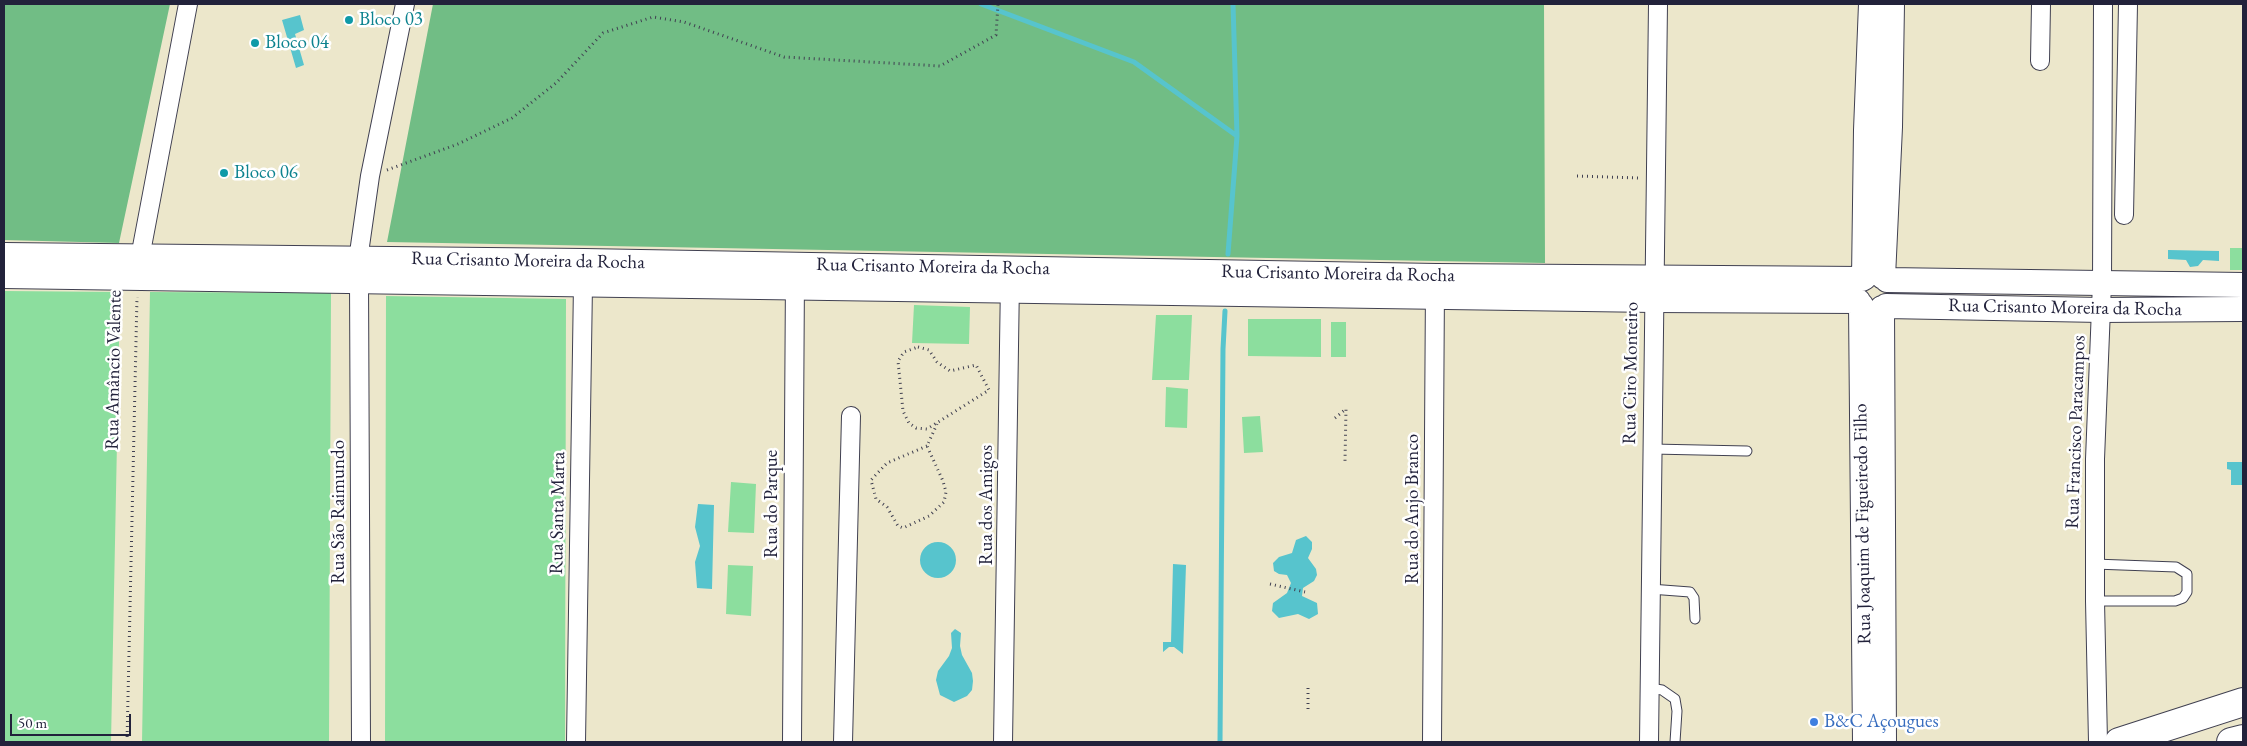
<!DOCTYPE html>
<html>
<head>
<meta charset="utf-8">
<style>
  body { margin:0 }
  #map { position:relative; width:2247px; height:746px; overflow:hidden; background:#ece7cb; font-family:"EB Garamond",serif }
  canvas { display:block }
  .frame { position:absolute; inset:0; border:5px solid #22223b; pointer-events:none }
  .scale { position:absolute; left:10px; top:714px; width:121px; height:22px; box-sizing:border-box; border:2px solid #22223b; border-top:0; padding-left:6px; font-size:15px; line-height:18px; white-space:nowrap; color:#22223b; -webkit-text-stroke:4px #fff; paint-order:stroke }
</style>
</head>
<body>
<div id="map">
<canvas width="2247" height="746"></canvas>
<div class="frame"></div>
<div class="scale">50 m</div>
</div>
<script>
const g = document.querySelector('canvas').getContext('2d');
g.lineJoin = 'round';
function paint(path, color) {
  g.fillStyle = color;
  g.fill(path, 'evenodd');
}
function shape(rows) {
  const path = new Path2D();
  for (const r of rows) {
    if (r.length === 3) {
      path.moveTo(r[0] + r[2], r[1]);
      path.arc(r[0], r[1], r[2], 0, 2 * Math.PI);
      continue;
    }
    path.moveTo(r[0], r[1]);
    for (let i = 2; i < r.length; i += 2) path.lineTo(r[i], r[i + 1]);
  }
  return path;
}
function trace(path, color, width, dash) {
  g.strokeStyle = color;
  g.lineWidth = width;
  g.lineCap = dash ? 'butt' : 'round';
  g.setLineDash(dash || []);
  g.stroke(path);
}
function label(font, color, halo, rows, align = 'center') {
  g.font = font + ' "EB Garamond",serif';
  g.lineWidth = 5;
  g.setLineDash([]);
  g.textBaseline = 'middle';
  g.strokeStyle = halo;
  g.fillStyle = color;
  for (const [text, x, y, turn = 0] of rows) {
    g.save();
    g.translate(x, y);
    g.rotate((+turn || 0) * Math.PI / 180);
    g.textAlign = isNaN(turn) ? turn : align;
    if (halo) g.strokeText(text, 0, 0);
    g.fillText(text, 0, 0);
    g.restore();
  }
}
paint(shape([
  [2230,248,2243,248,2243,270,2230,270],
  [4,291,120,292,111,742,4,742],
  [150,292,331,293,329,742,142,742],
  [386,296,566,299,565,742,385,742],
  [914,305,970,307,969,344,912,343],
  [1156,315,1192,315,1189,380,1152,380],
  [1248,319,1321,319,1321,357,1248,356],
  [1331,322,1346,322,1346,357,1331,357],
  [1166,387,1188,389,1187,428,1165,427],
  [1260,416,1263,452,1244,453,1242,417],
  [731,482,756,484,754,533,728,532],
  [728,565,753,566,751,616,726,614]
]), '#8cde9e');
paint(shape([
  [4,4,170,4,119,243,4,240],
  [433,4,1544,4,1545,263,387,242]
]), '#71bd85');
paint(shape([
  [300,15,304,30,295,34,304,65,296,68,282,20],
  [2168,250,2219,251,2219,261,2203,260,2198,266,2190,267,2186,260,2168,259],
  [2227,462,2242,462,2242,485,2231,485,2231,470,2227,469],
  [698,504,714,505,712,589,697,588,695,562,700,546,695,527],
  [1306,536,1312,542,1312,549,1308,558,1316,569,1317,575,1314,581,1303,588,1302,596,1317,603,1318,614,1309,619,1298,614,1279,618,1272,611,1273,603,1287,593,1291,583,1287,575,1279,574,1274,571,1273,563,1279,557,1292,553,1296,540],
  [938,560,18],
  [1173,564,1186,565,1183,654,1174,647,1169,647,1163,652,1163,642,1171,642],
  [955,629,961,633,960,646,962,655,972,673,973,681,972,690,967,696,954,702,940,695,936,680,938,671,949,656,952,648,951,633]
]), '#57c4cd');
trace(shape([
  [981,4,1134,62,1237,136,1228,254],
  [1233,4,1237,136],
  [1220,742,1223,349,1225,311]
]), '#57c4cd', 5);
const lane = shape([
  [1652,449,1747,451],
  [2094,564,2176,567,2187,574,2187,592,2183,598,2175,601,2095,601],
  [1650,589,1690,592,1694,598,1695,619],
  [1650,688,1662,690,1675,699,1677,711,1675,742]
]);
const street = shape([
  [2040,61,2041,4],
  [2124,215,2128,4],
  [358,260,370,176,405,4],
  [138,268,188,4],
  [359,281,361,742],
  [576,742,583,284],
  [792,742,795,275],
  [843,742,851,416],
  [1003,742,1010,280],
  [1432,742,1435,285],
  [1649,742,1658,4],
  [2098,742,2095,601,2095,459,2102,283,2103,4]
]);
const secondary = shape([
  [4,255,584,261,1436,276,1862,279],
  [4,276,1653,300,1858,301],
  [1883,277,1890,127,1892,4],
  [1864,278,1866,130,1871,4],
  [1887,280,2243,285],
  [1861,305,1865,742],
  [1886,306,2101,310,2243,309],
  [1882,308,1884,742]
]);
const highway = shape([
  [2119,742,2243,702],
  [2231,742,2243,739]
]);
trace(lane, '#404051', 11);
trace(street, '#404051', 20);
trace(secondary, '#404051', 26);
trace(highway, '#404051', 30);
trace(shape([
  [387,170,458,144,512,118,556,83,603,33,653,17,684,22,784,57,940,66,996,35,998,4],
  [1577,176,1639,178],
  [918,347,929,350,937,362,950,371,976,365,989,390,927,429,916,428,909,423,903,411,898,361,904,352,918,347],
  [1335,418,1346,409,1345,461],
  [927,446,887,463,871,480,876,499,887,507,898,526,903,528,929,516,944,502,946,492,943,481,927,446,937,424],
  [1270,584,1305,592],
  [1308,709,1308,684],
  [127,742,137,297]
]), '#404051', 3, [1, 4]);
trace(lane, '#fff', 9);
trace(street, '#fff', 18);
trace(secondary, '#fff', 24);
trace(highway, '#fff', 28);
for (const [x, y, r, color] of [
  [349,20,5,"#0f9aa8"],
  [255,43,5,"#0f9aa8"],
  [224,173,5,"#0f9aa8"],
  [1814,722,5,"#3f7fe0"]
]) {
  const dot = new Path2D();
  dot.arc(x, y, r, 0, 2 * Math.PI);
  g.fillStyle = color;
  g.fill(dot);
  trace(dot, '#fff', 2);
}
label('19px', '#0d838f', '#fff', [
  ["Bloco 03",359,20],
  ["Bloco 04",265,43],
  ["Bloco 06",234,173]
], 'left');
label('19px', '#22223b', '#fff', [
  ["Rua Crisanto Moreira da Rocha",528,261,1],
  ["Rua Crisanto Moreira da Rocha",933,267,1],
  ["Rua Crisanto Moreira da Rocha",1338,274,1],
  ["Rua Crisanto Moreira da Rocha",2065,308,1],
  ["Rua Amâncio Valente",114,370,-89],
  ["Rua Ciro Monteiro",1631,373,-89],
  ["Rua Francisco Paracampos",2076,432,-88],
  ["Rua do Parque",772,504,-90],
  ["Rua dos Amigos",987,505,-90],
  ["Rua do Anjo Branco",1413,509,-90],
  ["Rua São Raimundo",339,512,-90],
  ["Rua Santa Marta",558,513,-89],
  ["Rua Joaquim de Figueiredo Filho",1863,524,-91]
]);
label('19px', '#366cbe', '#fff', [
  ["B&C Açougues",1824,722]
], 'left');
</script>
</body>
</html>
